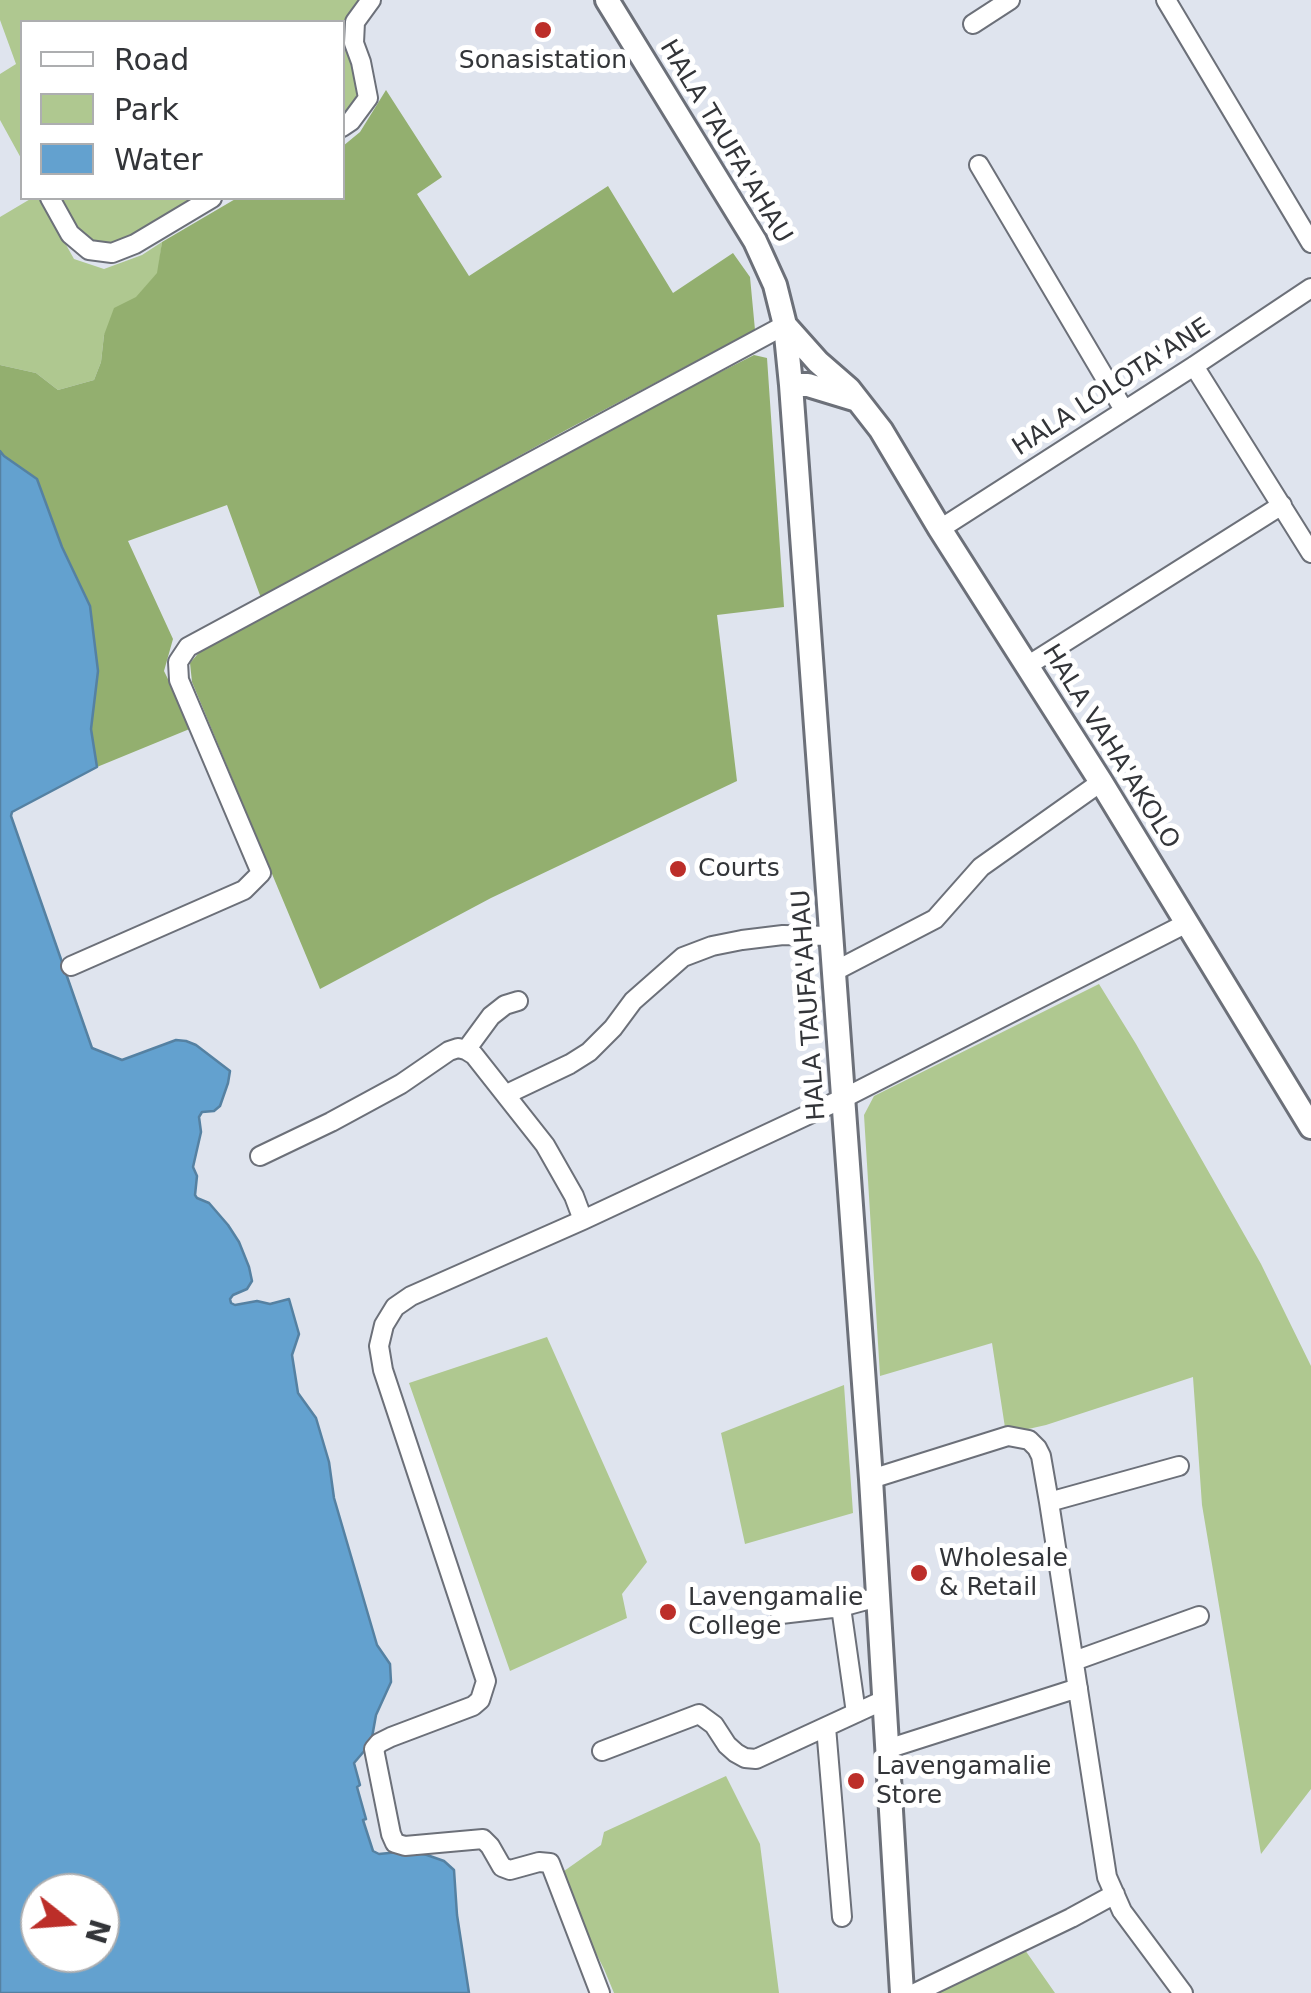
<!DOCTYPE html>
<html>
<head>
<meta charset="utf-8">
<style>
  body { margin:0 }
  #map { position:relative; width:1311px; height:1993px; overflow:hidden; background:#dfe4ee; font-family:"DejaVu Sans",sans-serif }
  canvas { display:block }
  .legend { position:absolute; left:20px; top:20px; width:325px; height:180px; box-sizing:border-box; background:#fff; border:2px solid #adaeb0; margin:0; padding:12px 18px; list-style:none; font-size:30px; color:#333539 }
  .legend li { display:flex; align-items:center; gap:20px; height:50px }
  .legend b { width:50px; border:2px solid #adaeb0 }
  .north { position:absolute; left:20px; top:1873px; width:100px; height:100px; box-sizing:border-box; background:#fff; border:2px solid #adaeb0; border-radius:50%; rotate:107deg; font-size:28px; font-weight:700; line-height:40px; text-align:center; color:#333539 }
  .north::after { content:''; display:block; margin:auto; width:35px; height:45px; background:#bc2e29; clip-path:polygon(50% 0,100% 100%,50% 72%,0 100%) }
</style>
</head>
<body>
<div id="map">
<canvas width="1311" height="1993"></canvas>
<ul class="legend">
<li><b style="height:12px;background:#fff"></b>Road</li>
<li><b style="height:28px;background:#afc890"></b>Park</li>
<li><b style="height:28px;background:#63a1cf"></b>Water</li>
</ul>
<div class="north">N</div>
</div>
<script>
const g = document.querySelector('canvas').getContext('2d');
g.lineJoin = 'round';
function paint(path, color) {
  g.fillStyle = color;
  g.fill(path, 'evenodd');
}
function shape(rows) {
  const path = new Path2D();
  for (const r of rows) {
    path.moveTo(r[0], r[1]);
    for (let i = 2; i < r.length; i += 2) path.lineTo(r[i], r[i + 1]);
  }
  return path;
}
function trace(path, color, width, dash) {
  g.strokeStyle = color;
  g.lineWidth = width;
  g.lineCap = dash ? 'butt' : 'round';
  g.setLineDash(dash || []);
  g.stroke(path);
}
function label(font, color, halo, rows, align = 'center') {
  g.font = font + ' "DejaVu Sans",sans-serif';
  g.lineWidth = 10;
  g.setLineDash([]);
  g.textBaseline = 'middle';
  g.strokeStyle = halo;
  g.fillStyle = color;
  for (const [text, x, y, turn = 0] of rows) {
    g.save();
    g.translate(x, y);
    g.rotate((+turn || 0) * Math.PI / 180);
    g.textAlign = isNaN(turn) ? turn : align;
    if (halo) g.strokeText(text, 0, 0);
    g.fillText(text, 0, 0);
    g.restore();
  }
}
paint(shape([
  [0,0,358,0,348,14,347,45,359,95,343,119,342,22,22,22,22,160,0,120,0,74,16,64,0,20],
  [32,198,40,198,74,259,104,269,142,255,162,242,158,273,104,335,101,362,94,380,58,390,36,373,0,365,0,217],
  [60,198,202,198,113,247,93,245,77,230],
  [1099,984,1136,1044,1261,1264,1311,1366,1311,1789,1261,1854,1202,1505,1193,1377,1046,1425,1006,1434,992,1343,880,1376,864,1115,874,1096],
  [547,1337,647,1562,622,1594,627,1618,510,1671,409,1383],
  [844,1385,853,1513,745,1544,721,1433],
  [726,1776,760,1844,779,1993,614,1993,604,1969,557,1876,601,1845,604,1832],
  [1025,1950,1055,1993,933,1993]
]), '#afc890');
paint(shape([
  [386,90,442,177,417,194,469,276,608,186,673,293,733,253,750,277,755,330,568,429,261,598,227,505,128,541,173,639,164,671,192,728,97,767,91,729,98,671,90,606,62,547,37,479,4,456,0,451,0,365,36,373,58,390,94,380,101,362,104,335,114,308,136,297,157,273,162,242,237,198,342,198,343,146,360,132],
  [754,355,767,358,784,607,717,615,737,781,491,898,320,989,192,682,190,663,202,649,573,447]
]), '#93af6f');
const water = shape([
  [0,451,4,456,37,479,62,547,90,606,98,671,91,729,97,767,12,812,11,816,92,1048,122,1060,176,1040,186,1041,196,1045,230,1071,228,1083,220,1106,214,1111,202,1112,199,1117,201,1132,193,1167,197,1176,195,1195,197,1198,209,1203,228,1225,239,1242,249,1267,252,1281,247,1289,233,1295,230,1299,231,1303,235,1305,257,1301,270,1304,289,1299,299,1334,292,1355,298,1393,316,1418,329,1462,334,1498,377,1645,390,1664,391,1682,376,1715,371,1743,354,1763,360,1785,357,1787,366,1819,363,1820,373,1851,379,1854,409,1851,427,1855,444,1861,454,1870,457,1915,469,1993,0,1993,0,451],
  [40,1893,100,1893,100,1953,40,1953,40,1893]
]);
paint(water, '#63a1cf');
trace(water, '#5581a2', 2.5);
const minor = shape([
  [1166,0,1311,243],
  [973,24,1010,0],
  [342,127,351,121,368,98,361,62,354,43,355,22,371,0],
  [979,165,1124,410],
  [50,198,70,234,89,250,112,253,135,244,212,198],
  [1194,366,1311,553],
  [940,529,1194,366,1311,288],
  [1027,666,1282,505],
  [71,966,244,890,261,873,179,680,178,662,188,647,785,325],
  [835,971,935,919,981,867,1101,782],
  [466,1050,491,1016,505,1005,518,1001],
  [507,1094,570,1064,589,1052,613,1028,633,1001,683,957,712,946,742,940,783,935,832,936],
  [260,1156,331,1122,401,1084,449,1051,458,1048,466,1050,474,1055,545,1145,574,1196,583,1220],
  [871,1479,1008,1436,1029,1440,1037,1448,1041,1456,1049,1502,1107,1877,1122,1911,1183,1993],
  [1049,1502,1179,1466],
  [841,1607,856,1713],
  [781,1614,841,1607,878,1597],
  [1074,1661,1199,1616],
  [826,1727,842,1917],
  [887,1749,1078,1688],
  [602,1751,699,1714,714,1725,727,1745,736,1753,745,1758,756,1759,884,1700],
  [600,1993,550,1863,539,1862,510,1870,502,1867,490,1846,483,1839,405,1846,395,1843,391,1834,374,1749,379,1743,391,1737,473,1706,480,1700,486,1681,383,1370,379,1346,384,1325,395,1307,411,1296,583,1220,844,1098,1187,923],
  [915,1993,1071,1918,1115,1894]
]);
const major = shape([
  [607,0,755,241,775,285,785,325,791,385,871,1479,902,1993],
  [785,325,818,362,849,389,881,430,940,529,1101,782,1311,1127],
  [791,385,808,385,854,399]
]);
trace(minor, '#6c7079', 22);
trace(major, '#6c7079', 28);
trace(minor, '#fff', 18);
trace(major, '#fff', 22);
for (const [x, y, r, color] of [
  [543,30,10,"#bc2e29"],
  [678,869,10,"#bc2e29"],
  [919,1573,10,"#bc2e29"],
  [668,1612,10,"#bc2e29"],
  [856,1781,10,"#bc2e29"]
]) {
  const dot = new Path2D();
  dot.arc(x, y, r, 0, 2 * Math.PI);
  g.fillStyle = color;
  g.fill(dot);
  trace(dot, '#fff', 4);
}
label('25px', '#333539', '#fff', [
  ["Sonasistation",543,61,"center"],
  ["Courts",698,869],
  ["Wholesale",939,1559],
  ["& Retail",939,1588],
  ["Lavengamalie",688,1598],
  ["College",688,1627],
  ["Lavengamalie",876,1767],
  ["Store",876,1796]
], 'left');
label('25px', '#333539', '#fff', [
  ["HALA TAUFA'AHAU",725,142,59],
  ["HALA LOLOTA'ANE",1112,388,-33],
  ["HALA VAHA'AKOLO",1110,747,58],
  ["HALA TAUFA'AHAU",810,1005,-94]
]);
</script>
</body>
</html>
